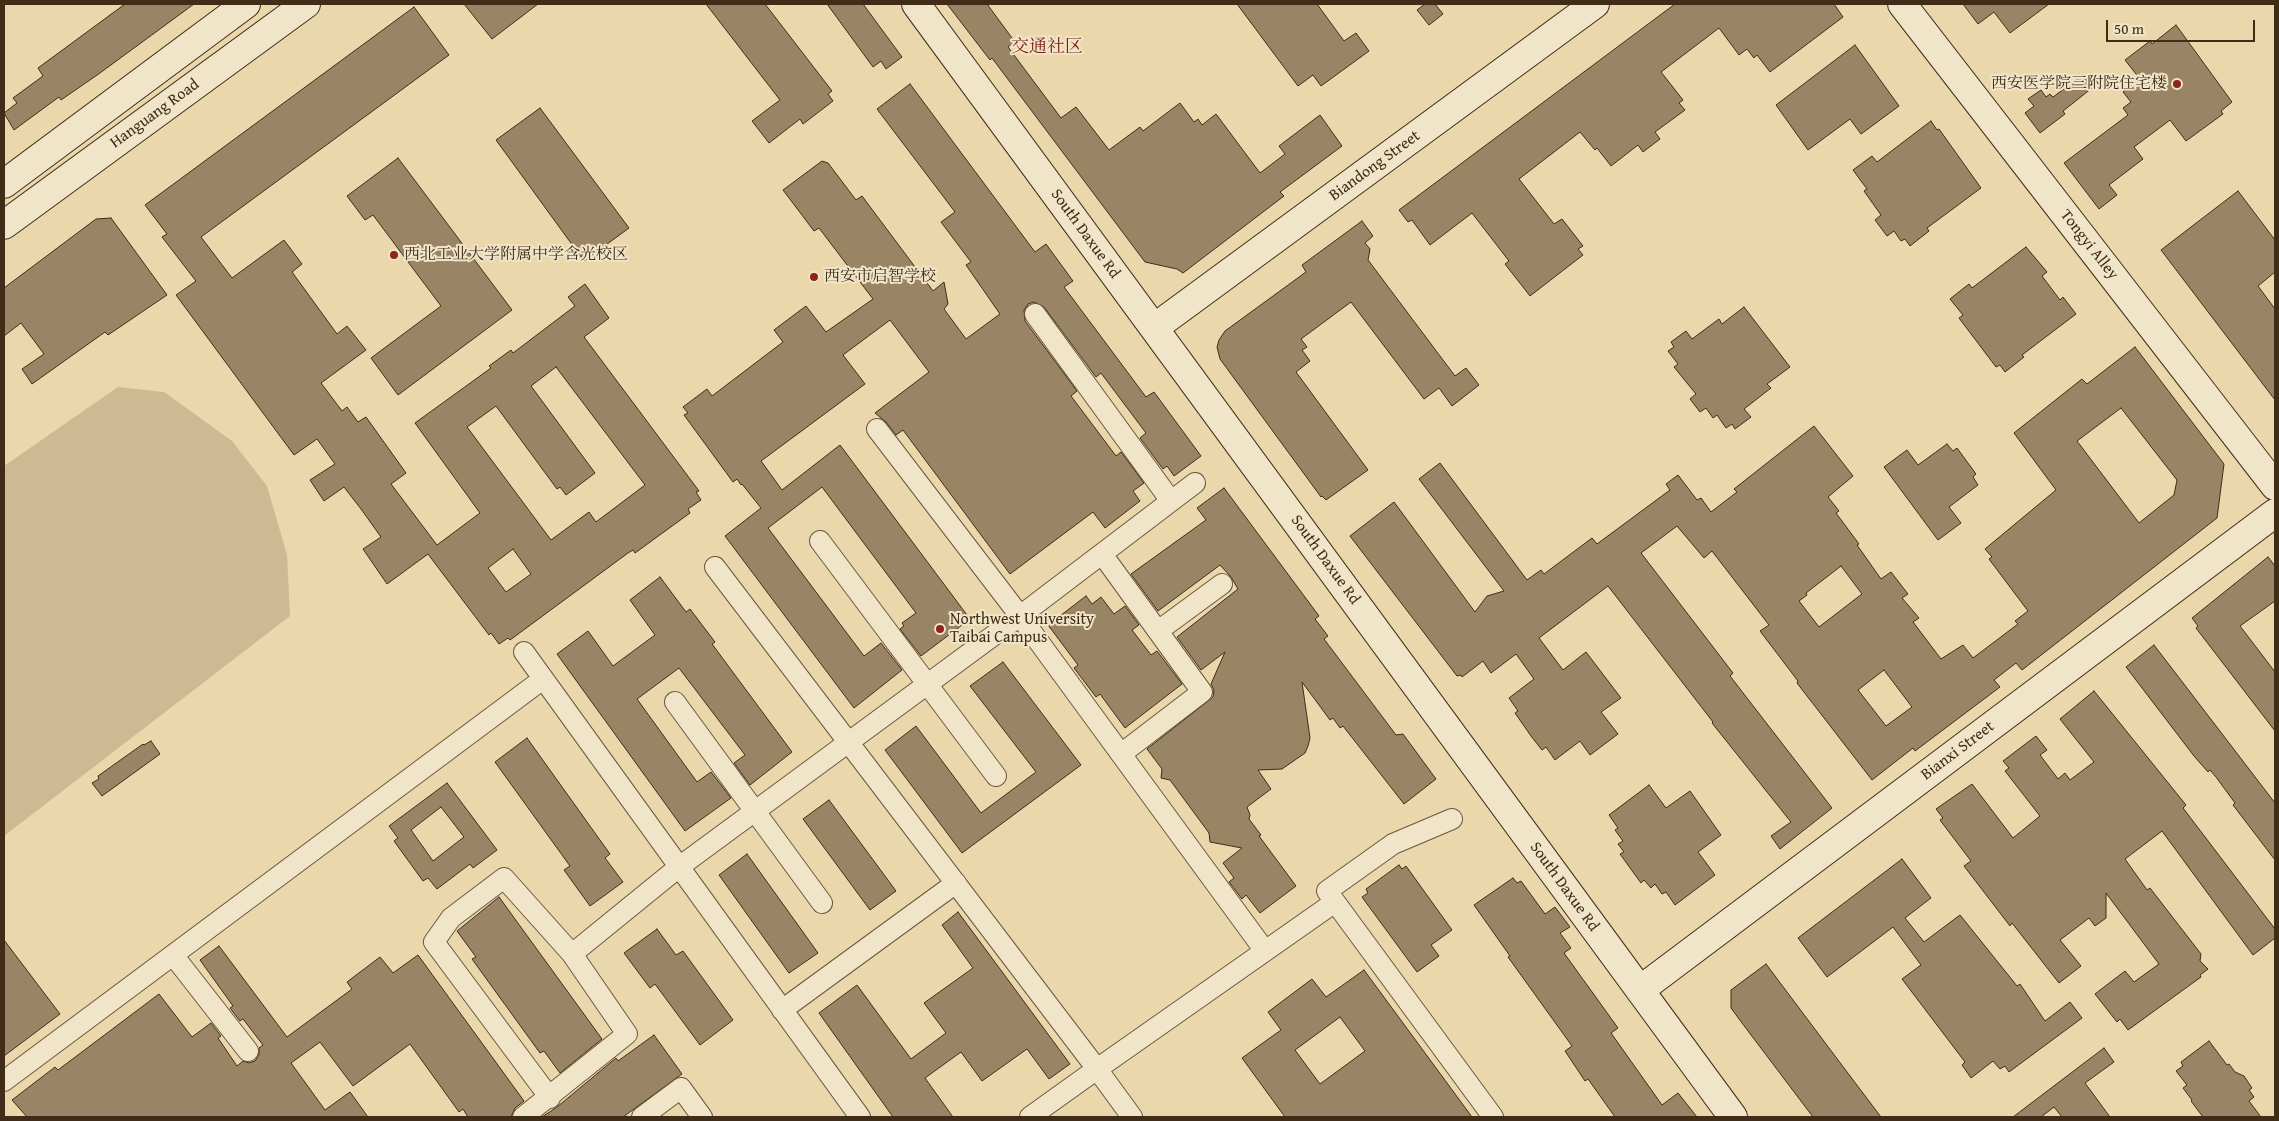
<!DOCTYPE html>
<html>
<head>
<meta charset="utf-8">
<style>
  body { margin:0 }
  #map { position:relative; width:2279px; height:1121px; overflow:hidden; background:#ead7ac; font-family:"Gentium Book Plus",serif }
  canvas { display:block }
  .frame { position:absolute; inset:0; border:5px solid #412c18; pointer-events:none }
  .scale { position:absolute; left:2106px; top:20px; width:149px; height:22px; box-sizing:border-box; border:2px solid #412c18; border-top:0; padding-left:6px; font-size:15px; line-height:18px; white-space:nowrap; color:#412c18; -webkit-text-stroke:4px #f1e5c9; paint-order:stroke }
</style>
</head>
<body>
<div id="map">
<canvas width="2279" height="1121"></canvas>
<div class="frame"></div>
<div class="scale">50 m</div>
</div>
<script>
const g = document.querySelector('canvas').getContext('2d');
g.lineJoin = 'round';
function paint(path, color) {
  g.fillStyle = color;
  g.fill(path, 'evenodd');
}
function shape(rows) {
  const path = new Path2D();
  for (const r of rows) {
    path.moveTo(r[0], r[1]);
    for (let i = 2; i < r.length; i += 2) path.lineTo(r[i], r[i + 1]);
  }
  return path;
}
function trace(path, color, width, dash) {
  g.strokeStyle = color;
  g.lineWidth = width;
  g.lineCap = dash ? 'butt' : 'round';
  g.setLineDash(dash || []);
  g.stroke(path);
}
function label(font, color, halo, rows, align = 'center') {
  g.font = font + ' "Gentium Book Plus","Noto Serif SC",serif';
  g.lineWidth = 4;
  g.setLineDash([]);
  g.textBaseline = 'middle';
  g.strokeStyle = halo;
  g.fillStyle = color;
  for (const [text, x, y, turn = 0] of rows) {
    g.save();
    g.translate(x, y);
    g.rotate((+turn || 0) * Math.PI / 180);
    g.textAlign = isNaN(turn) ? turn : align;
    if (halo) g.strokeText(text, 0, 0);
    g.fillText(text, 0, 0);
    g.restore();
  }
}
paint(shape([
  [118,387,164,392,232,441,267,486,287,555,290,616,4,836,4,466]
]), '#cdba93');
const building = shape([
  [125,4,194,4,100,73,61,100,59,97,14,130,4,113,17,103,13,98,43,76,38,68,125,4],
  [464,4,538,4,492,39,464,4],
  [706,4,765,4,832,91,828,94,833,101,803,124,800,119,769,143,752,121,780,100,706,4],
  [827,4,863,4,902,57,886,69,881,61,873,67,827,4],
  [947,4,987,4,1015,42,1008,47,1061,118,1076,107,1109,150,1140,127,1143,131,1180,103,1194,122,1198,119,1202,125,1216,114,1260,173,1285,154,1279,146,1320,115,1342,146,1280,192,1284,196,1183,273,1177,269,1145,262,992,58,990,60,947,4],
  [1237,4,1317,4,1344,41,1356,33,1369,51,1321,86,1313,75,1298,86,1237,4],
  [1425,4,1435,4,1443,14,1429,25,1417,10,1425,4],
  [1675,4,1834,4,1843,17,1770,72,1757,55,1754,58,1747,49,1739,55,1719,28,1661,72,1683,100,1679,103,1685,110,1655,132,1660,139,1643,152,1638,145,1611,166,1597,148,1595,150,1580,132,1519,179,1554,224,1562,219,1583,246,1578,249,1583,255,1530,296,1505,264,1509,261,1472,213,1430,245,1412,220,1408,222,1399,210,1675,4],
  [1963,4,2049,4,2010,33,1994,12,1978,24,1963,4],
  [414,7,449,55,201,237,232,278,284,240,302,264,292,272,337,334,347,326,366,350,321,383,342,411,347,407,358,422,366,417,406,473,391,484,437,545,480,513,415,423,491,368,489,366,511,350,513,353,575,306,568,297,585,284,609,318,584,337,699,491,696,492,701,500,688,509,690,513,635,553,633,550,628,553,510,640,508,638,499,644,491,633,489,635,428,554,387,584,363,549,381,537,361,509,344,487,324,501,310,480,335,464,317,439,294,455,176,295,196,281,162,237,167,234,145,205,414,7],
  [556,367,645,485,596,522,589,512,551,540,467,427,496,406,557,489,560,487,566,495,595,473,531,386,556,367],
  [513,549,531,574,506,592,488,568,513,549],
  [2176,25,2232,102,2221,111,2223,114,2186,141,2170,120,2134,147,2143,159,2109,185,2117,195,2099,209,2064,163,2128,115,2123,108,2131,102,2123,92,2140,79,2125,60,2150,41,2152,44,2176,25],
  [1855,45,1899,106,1861,134,1850,119,1808,150,1776,105,1855,45],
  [2083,75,2092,88,2063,111,2065,114,2040,133,2025,113,2034,106,2028,99,2041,90,2046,97,2050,94,2053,97,2083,75],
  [910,84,1035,252,1046,244,1073,281,1064,287,1146,397,1154,392,1201,456,1174,476,1167,466,1163,469,1140,438,1146,433,1101,373,1096,377,1044,307,1034,302,1028,304,1024,310,1025,321,1077,391,1071,396,1116,456,1121,452,1144,483,1133,491,1140,501,1105,528,1093,512,1010,574,903,430,896,435,886,422,875,413,929,372,890,320,843,355,865,384,761,461,782,490,840,445,970,619,921,656,900,629,904,626,902,623,916,613,822,487,768,528,864,656,881,643,902,670,854,708,725,536,761,508,742,484,741,485,737,479,733,482,684,415,688,413,683,407,707,389,712,396,783,342,774,330,806,306,826,332,873,299,819,228,814,231,783,190,822,161,828,163,856,200,862,196,933,291,944,282,948,304,944,309,966,339,1000,314,966,265,971,262,941,222,955,212,877,109,910,84],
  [540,108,629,228,584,261,496,140,540,108],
  [1931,121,1937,130,1939,129,1981,188,1927,228,1929,231,1910,246,1905,239,1901,241,1894,231,1887,236,1875,220,1881,215,1864,191,1867,189,1853,170,1872,156,1877,162,1931,121],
  [398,158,512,310,398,395,371,358,441,306,373,215,365,220,347,196,398,158],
  [2238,191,2275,240,2275,272,2258,286,2275,309,2275,400,2161,250,2238,191],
  [111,218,167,295,108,335,105,332,32,384,22,369,44,354,21,323,4,336,4,288,96,219,111,218],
  [1362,221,1373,236,1365,243,1370,249,1368,260,1455,376,1466,368,1479,385,1452,406,1439,388,1424,399,1351,302,1301,339,1307,347,1302,350,1310,361,1296,372,1368,470,1326,500,1322,496,1321,497,1220,359,1217,347,1219,340,1225,331,1306,272,1302,265,1362,221],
  [2026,247,2047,272,2042,276,2060,300,2063,297,2076,314,2022,355,2024,357,2005,372,2000,365,1996,367,1959,318,1963,315,1950,299,1969,284,1972,288,2026,247],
  [1744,307,1790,367,1767,384,1771,388,1744,409,1751,417,1735,429,1732,424,1726,428,1717,415,1713,418,1706,408,1700,412,1690,399,1696,394,1674,367,1678,364,1668,351,1674,347,1671,342,1686,331,1692,339,1719,319,1722,324,1744,307],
  [2135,347,2224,464,2217,518,2022,670,2016,663,1994,680,2000,687,1915,751,1913,748,1872,780,1797,683,1798,681,1760,631,1769,625,1712,551,1704,558,1677,526,1641,553,1733,673,1730,676,1832,808,1780,849,1771,836,1791,822,1712,723,1713,722,1608,586,1539,638,1563,670,1586,652,1621,698,1601,712,1618,734,1590,755,1580,741,1555,760,1546,747,1542,750,1531,736,1515,713,1518,711,1509,698,1534,679,1516,654,1491,673,1483,661,1462,677,1461,675,1457,676,1350,536,1394,502,1475,612,1487,596,1504,591,1419,479,1440,463,1527,580,1541,570,1544,574,1592,538,1597,544,1670,490,1666,484,1678,475,1697,500,1701,498,1711,512,1737,492,1734,489,1814,426,1853,476,1828,497,1839,511,1836,513,1859,544,1857,545,1881,579,1891,572,1908,594,1902,598,1919,618,1913,622,1941,659,1963,645,1973,658,2018,624,2015,621,2028,611,1989,559,1992,557,1985,549,2056,490,2014,433,2082,379,2087,384,2135,347],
  [2121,408,2177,480,2174,495,2139,523,2077,441,2121,408],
  [1841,566,1862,594,1819,627,1799,601,1807,595,1806,593,1841,566],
  [1884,670,1912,707,1886,726,1858,690,1884,670],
  [1947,444,1953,451,1957,448,1976,474,1973,477,1978,485,1949,507,1961,523,1938,540,1884,467,1907,450,1918,465,1947,444],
  [1224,488,1319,616,1315,619,1328,636,1324,639,1396,735,1403,734,1436,779,1404,804,1343,726,1340,728,1333,718,1330,720,1302,682,1310,738,1308,746,1305,753,1282,769,1258,770,1271,789,1247,807,1250,815,1249,819,1261,835,1259,836,1296,886,1260,913,1246,895,1242,899,1229,882,1234,878,1223,863,1242,848,1210,842,1209,833,1170,780,1161,778,1162,769,1147,749,1213,697,1214,690,1211,684,1225,652,1201,670,1177,637,1238,589,1231,577,1220,565,1158,611,1131,574,1206,520,1197,508,1224,488],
  [2268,557,2275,566,2275,601,2240,626,2275,672,2275,731,2196,628,2198,626,2192,618,2268,557],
  [660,577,686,612,690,609,715,642,712,644,792,752,750,785,734,763,745,755,679,668,637,699,697,782,711,772,731,798,685,831,557,654,588,631,613,666,655,635,630,600,660,577],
  [1086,596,1092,604,1101,597,1114,614,1125,606,1139,625,1132,630,1151,655,1157,651,1182,684,1125,728,1100,694,1096,697,1074,668,1078,665,1048,625,1086,596],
  [2154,645,2275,803,2275,860,2233,805,2235,803,2216,777,2210,770,2208,772,2194,756,2126,667,2154,645],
  [1003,662,1081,765,962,853,885,750,916,726,981,813,1036,772,970,686,1003,662],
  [2094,691,2186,805,2183,808,2275,929,2275,938,2253,955,2162,831,2125,859,2147,890,2150,888,2201,954,2200,961,2208,969,2200,975,2201,977,2128,1030,2120,1019,2117,1022,2095,994,2125,971,2134,982,2159,964,2106,893,2106,918,2095,926,2089,918,2060,940,2081,966,2059,983,2012,923,2010,926,1964,866,1971,861,1940,820,1943,818,1936,809,1972,784,2013,838,2040,816,2005,771,2009,768,2003,761,2036,736,2047,750,2040,755,2058,779,2065,773,2070,780,2094,762,2060,719,2094,691],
  [527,738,610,854,605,858,623,882,590,906,564,870,570,866,495,762,527,738],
  [151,741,160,754,102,796,92,783,99,779,98,776,143,744,144,745,151,741],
  [447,783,497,850,473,868,470,864,437,889,428,878,423,881,394,841,398,838,389,826,447,783],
  [441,807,464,837,433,861,411,830,441,807],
  [1649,785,1666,808,1690,791,1721,835,1698,852,1715,875,1675,905,1666,892,1662,894,1655,884,1651,888,1644,880,1641,883,1620,854,1624,852,1618,844,1623,841,1615,830,1618,828,1609,815,1649,785],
  [829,800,896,891,870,910,803,819,829,800],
  [747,854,818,953,789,973,719,875,747,854],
  [1902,859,1931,898,1905,918,1924,942,1960,915,2017,986,2020,984,2045,1021,2070,1002,2082,1018,2009,1072,2005,1066,2000,1069,1993,1061,1971,1078,1962,1065,1965,1062,1902,979,1921,965,1893,927,1827,977,1798,938,1902,859],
  [1399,865,1402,869,1406,866,1452,930,1431,945,1439,956,1417,972,1362,897,1368,893,1366,889,1399,865],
  [1513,878,1517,883,1521,881,1545,914,1555,907,1570,927,1560,933,1571,948,1564,953,1618,1028,1611,1033,1662,1105,1678,1093,1697,1117,1615,1117,1588,1079,1585,1081,1565,1051,1572,1046,1508,957,1510,956,1474,905,1513,878],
  [499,897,602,1039,560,1073,544,1051,540,1053,472,959,476,957,457,931,499,897],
  [958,912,1070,1064,1049,1079,1027,1049,982,1081,961,1052,925,1078,953,1117,893,1117,819,1013,857,985,911,1059,946,1033,924,1003,973,968,942,925,958,912],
  [657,929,676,955,683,951,733,1020,700,1045,655,984,650,988,624,953,657,929],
  [4,940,60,1014,4,1056,4,940],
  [219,946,287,1037,352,989,347,982,380,957,393,973,418,955,524,1101,515,1108,511,1117,468,1117,463,1109,459,1112,410,1044,353,1086,320,1042,291,1063,325,1110,350,1092,368,1117,27,1117,12,1100,55,1067,58,1070,159,994,192,1037,211,1023,221,1036,218,1038,237,1066,243,1061,249,1063,255,1061,259,1055,259,1048,263,1045,243,1019,240,1021,230,1008,233,1006,200,960,219,946],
  [1766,964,1847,1072,1881,1117,1813,1117,1742,1023,1731,1008,1731,990,1766,964],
  [1364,970,1472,1117,1285,1117,1242,1058,1281,1030,1268,1012,1312,979,1326,997,1364,970],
  [1340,1017,1365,1051,1320,1084,1295,1050,1340,1017],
  [654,1035,682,1074,623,1117,542,1117,557,1107,616,1058,618,1061,654,1035],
  [2209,1041,2227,1065,2229,1064,2235,1072,2244,1076,2252,1088,2249,1090,2254,1097,2249,1101,2261,1117,2203,1117,2191,1101,2192,1100,2183,1088,2187,1085,2176,1071,2183,1066,2181,1062,2209,1041],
  [2104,1048,2114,1062,2085,1083,2110,1117,2062,1117,2054,1107,2041,1117,2013,1117,2104,1048]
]);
paint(building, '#998565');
trace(building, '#412c18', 1);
const street = shape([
  [1035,314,1171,501],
  [877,429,1020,616,1195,483],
  [820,541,996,776],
  [1102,554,1202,692,1121,754],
  [715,567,1097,1069,1335,902],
  [1158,631,1222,584],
  [524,652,860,1117],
  [675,702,822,903],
  [1452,819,1393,844,1327,891,1493,1117],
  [173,955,248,1051],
  [782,1010,956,883],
  [4,1081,543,679],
  [550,1098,434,942,451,918,504,878,572,954],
  [523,1117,627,1034,572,954,679,867,1020,616,1265,951],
  [642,1117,681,1088,702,1117],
  [1030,1117,1097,1069,1132,1117]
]);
const secondary = shape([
  [916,4,1733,1117],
  [1902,4,2275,486],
  [4,184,246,4],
  [4,225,306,4],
  [1154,328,1595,4],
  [1640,990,2275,513]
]);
trace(street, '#6b573d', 22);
trace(secondary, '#412c18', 30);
trace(street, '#f1e5c9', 20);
trace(secondary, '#f1e5c9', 28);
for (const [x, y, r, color] of [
  [2177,84,5,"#8f2418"],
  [394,255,5,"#8f2418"],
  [814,277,5,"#8f2418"],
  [940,629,5,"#8f2418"]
]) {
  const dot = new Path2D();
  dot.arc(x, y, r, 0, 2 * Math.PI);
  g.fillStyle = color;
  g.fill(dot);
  trace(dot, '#f1e5c9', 2);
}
label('16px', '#412c18', '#f1e5c9', [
  ["西安医学院三附院住宅楼",2167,84,"right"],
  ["西北工业大学附属中学含光校区",404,255],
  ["西安市启智学校",824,277],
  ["Northwest University",950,620],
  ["Taibai Campus",950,638]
], 'left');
label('16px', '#412c18', '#f1e5c9', [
  ["Hanguang Road",155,114,-36],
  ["Biandong Street",1375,166,-36],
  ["South Daxue Rd",1085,234,54],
  ["Tongyi Alley",2089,245,52],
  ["South Daxue Rd",1325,560,54],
  ["Bianxi Street",1958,751,-37],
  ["South Daxue Rd",1564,887,54]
]);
label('18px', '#7a1f14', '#f1e5c9', [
  ["交通社区",1047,47]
]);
</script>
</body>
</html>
